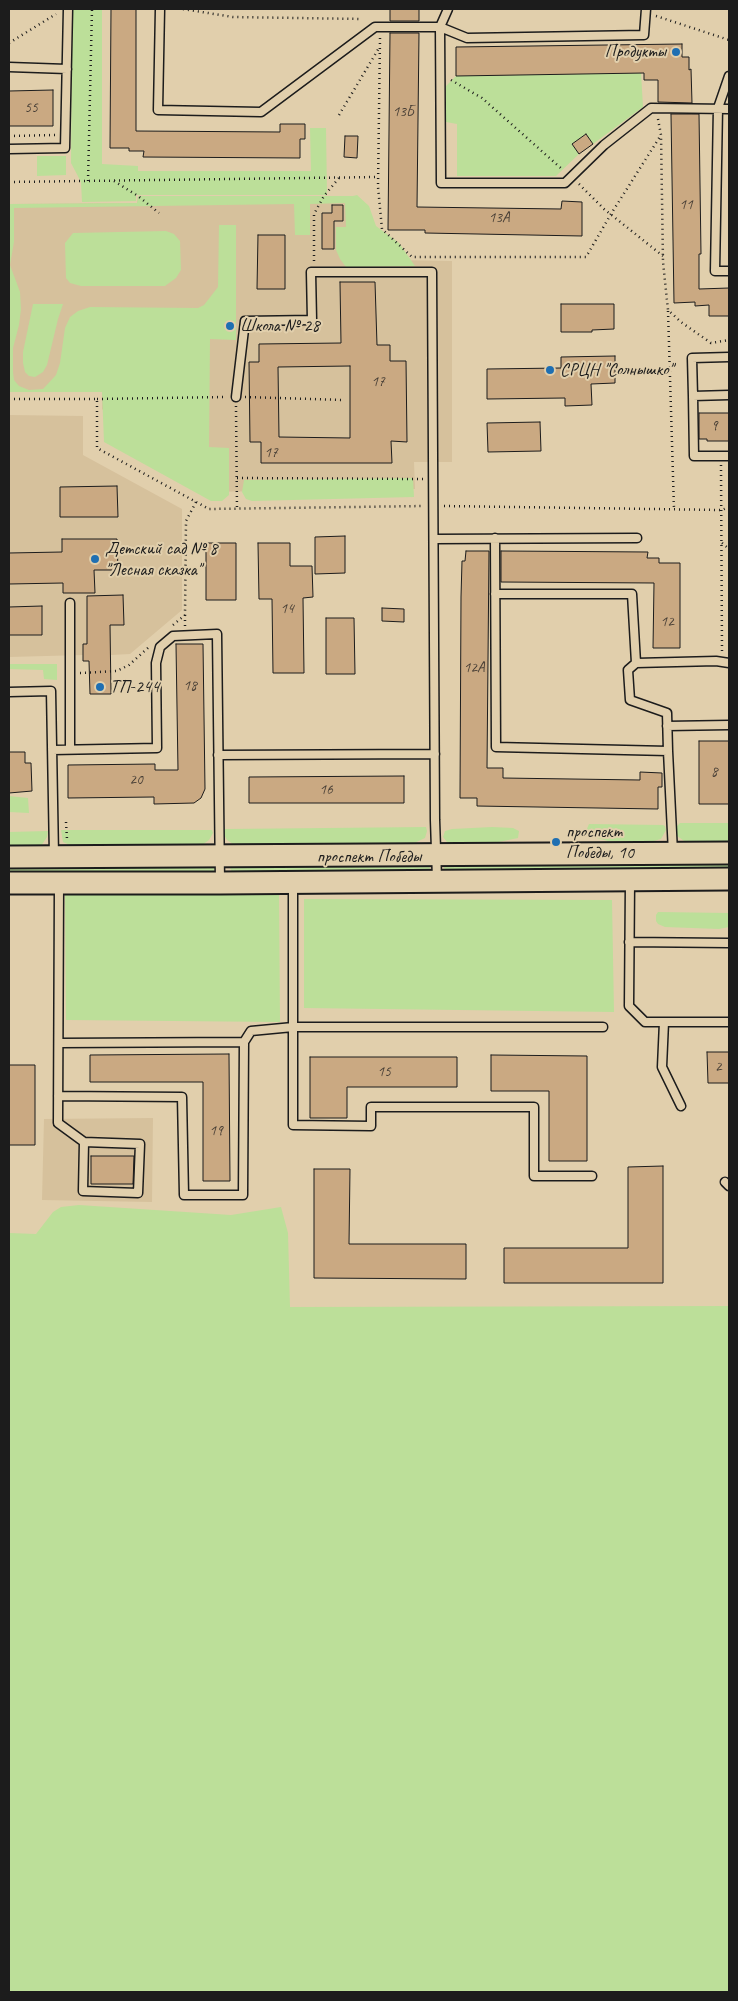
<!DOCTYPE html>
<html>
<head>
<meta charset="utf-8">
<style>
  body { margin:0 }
  #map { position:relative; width:738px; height:2001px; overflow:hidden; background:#e1cfac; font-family:Caveat,sans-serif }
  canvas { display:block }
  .frame { position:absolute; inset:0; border:10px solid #1c1c1c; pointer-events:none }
</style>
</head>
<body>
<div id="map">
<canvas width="738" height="2001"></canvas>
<div class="frame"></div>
</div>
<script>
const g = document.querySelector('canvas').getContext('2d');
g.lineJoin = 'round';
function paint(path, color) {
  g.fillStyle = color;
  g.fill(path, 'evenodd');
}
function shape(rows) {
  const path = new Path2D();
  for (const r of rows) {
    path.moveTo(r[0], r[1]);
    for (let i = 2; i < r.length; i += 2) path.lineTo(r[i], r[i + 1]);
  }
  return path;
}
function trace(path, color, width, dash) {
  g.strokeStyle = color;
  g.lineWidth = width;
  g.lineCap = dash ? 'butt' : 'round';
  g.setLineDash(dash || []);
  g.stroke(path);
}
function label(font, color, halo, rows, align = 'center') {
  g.font = font + ' Caveat,sans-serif';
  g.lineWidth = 4;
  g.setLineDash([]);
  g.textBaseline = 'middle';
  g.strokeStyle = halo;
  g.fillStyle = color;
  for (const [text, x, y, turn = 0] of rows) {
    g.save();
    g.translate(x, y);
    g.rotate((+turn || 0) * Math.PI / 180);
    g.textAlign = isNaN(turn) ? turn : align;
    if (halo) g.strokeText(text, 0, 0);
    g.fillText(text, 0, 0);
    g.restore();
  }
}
paint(shape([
  [138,196,353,196,393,260,452,261,452,462,414,462,415,489,199,492,102,409,102,392,9,392,9,204,137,203],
  [9,415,83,416,83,455,182,509,182,610,130,654,111,655,111,660,83,661,83,655,9,657],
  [153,1118,152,1202,42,1200,44,1119]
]), '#d6c19c');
paint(shape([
  [72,9,102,9,102,164,138,166,138,171,311,171,310,128,326,128,327,195,136,195,136,201,82,202,81,182,71,163],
  [641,73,643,107,593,144,586,134,572,144,579,154,556,176,457,176,457,124,446,122,446,86,456,76],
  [37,156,66,156,66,175,37,176],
  [357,195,369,206,376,226,399,243,415,266,346,267,340,259,336,250,336,227,346,227,345,203,310,204,310,235,295,235,294,204,14,208,14,242,10,265,20,292,21,309,19,325,13,348,13,372,14,380,19,386,29,390,43,389,56,375,60,363,65,328,70,317,78,311,90,307,198,308,204,305,218,287,219,225,236,225,236,340,210,339,209,447,229,448,229,495,222,501,211,501,104,442,102,392,9,392,9,204,137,203,138,196,353,196],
  [166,231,174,234,180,241,181,270,176,278,165,286,81,286,70,283,66,278,65,243,73,233],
  [33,304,63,304,58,319,47,365,43,372,35,377,29,376,25,372,23,363,23,352],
  [413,478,414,497,252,501,246,499,242,492,244,480],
  [9,664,57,664,57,680,44,679,43,670,9,669],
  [9,796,28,798,29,813,9,812],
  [680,823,729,823,729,844,688,844,676,835,675,828],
  [589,824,663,825,665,826,666,830,661,839,650,842,608,841,589,836,586,831],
  [426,827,427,831,425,838,410,845,240,845,233,844,227,840,223,833,225,829],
  [492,827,513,828,519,831,518,838,489,844,455,844,447,842,443,837,445,831,452,829],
  [61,830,212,830,213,833,209,840,202,845,72,846,63,842],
  [48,831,47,837,41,846,9,850,9,832],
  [729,862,729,871,446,871,444,868,444,865],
  [9,864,211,864,215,868,213,873,9,876],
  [427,864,430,868,428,873,232,873,230,867,231,865],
  [279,892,280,1022,66,1020,65,894],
  [304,899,612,900,614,1012,304,1008],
  [658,912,729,913,729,927,719,929,665,927,658,924,656,921,656,915],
  [79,1205,231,1215,281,1207,288,1233,290,1307,729,1306,729,1992,9,1992,9,1233,36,1234,53,1212,61,1207]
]), '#bcdf99');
const building = shape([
  [111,9,136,9,136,131,280,132,280,124,305,124,305,139,300,139,300,158,143,157,144,151,129,151,129,148,110,148,111,9],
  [390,9,419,9,419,21,390,21,390,9],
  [390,33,419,33,417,207,561,209,562,201,582,202,582,236,425,233,425,230,388,230,390,33],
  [682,44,682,57,689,57,689,70,691,69,692,103,658,102,658,80,644,80,644,73,456,76,456,47,682,44],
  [53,90,53,126,9,126,9,91,53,90],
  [671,114,699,114,701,254,699,254,699,289,729,288,729,316,709,316,709,305,695,306,695,302,674,303,671,114],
  [586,134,593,144,579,154,572,144,586,134],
  [345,136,358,136,357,158,344,157,345,136],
  [332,205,343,205,343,221,334,221,334,249,322,249,322,213,332,213,332,205],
  [258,235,285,235,285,289,257,289,258,235],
  [340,282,375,282,377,345,390,345,390,361,406,361,407,442,391,441,392,463,261,463,261,442,250,442,249,362,259,362,259,344,341,343,340,282],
  [350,366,350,438,279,437,278,367,350,366],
  [561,304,614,304,614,329,592,330,592,332,561,332,561,304],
  [615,356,615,383,591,384,592,405,565,406,565,398,487,399,487,369,561,368,561,357,615,356],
  [699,413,729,413,729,441,707,441,707,439,699,439,699,413],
  [540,422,541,451,488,452,487,423,540,422],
  [117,486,118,517,60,517,60,487,117,486],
  [345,536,345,573,315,574,315,537,345,536],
  [62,539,117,539,118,570,94,570,95,593,63,593,63,583,9,584,9,553,62,552,62,539],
  [206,543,236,543,236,600,206,600,206,543],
  [258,543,290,543,290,566,312,566,313,597,303,598,304,673,273,673,272,599,259,599,258,543],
  [466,551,489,551,487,768,503,768,503,778,640,780,640,772,662,773,662,787,658,787,658,809,477,806,477,798,460,798,461,597,462,561,465,561,466,551],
  [501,551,648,552,647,558,659,558,659,563,680,563,680,648,653,648,654,583,501,582,501,551],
  [123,595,124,625,110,625,111,694,90,694,89,661,83,661,83,644,87,644,87,596,123,595],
  [42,606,42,635,9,635,9,607,42,606],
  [382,608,404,609,404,622,382,621,382,608],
  [326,618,354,618,355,674,326,674,326,618],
  [176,644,203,644,205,789,201,798,194,803,154,804,154,797,68,798,68,765,155,764,155,770,178,770,176,644],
  [699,741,729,741,729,804,699,804,699,741],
  [9,752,25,752,25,763,31,763,32,791,9,793,9,752],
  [404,776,404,803,249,803,249,777,404,776],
  [707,1052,729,1052,729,1083,708,1083,707,1052],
  [229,1054,230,1181,203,1181,203,1082,90,1082,90,1055,229,1054],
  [491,1055,587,1056,587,1161,549,1161,549,1091,491,1091,491,1055],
  [310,1057,457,1057,457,1087,347,1087,347,1118,310,1118,310,1057],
  [9,1065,35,1065,35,1145,9,1145,9,1065],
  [91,1156,134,1156,133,1184,91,1184,91,1156],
  [663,1166,663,1283,504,1283,504,1248,628,1248,628,1167,663,1166],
  [314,1169,350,1169,349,1244,466,1244,466,1279,314,1278,314,1169]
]);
paint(building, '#caa982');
trace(building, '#1c1c1c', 1);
const service = shape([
  [160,9,158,110,261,112,375,27,440,27,467,38,644,35,646,9],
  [448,9,440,27,441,183,565,183,604,145,651,108,729,109],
  [9,67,67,69],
  [729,76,718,108,715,271,729,271],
  [9,149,65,148,68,9],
  [729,395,693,396,694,456,729,456],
  [693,396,692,358,729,357],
  [236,397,245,321,312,320,311,272,432,272,435,820,437,879],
  [495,538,496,747,668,751,673,853],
  [434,539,637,538],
  [495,594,632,594,636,663,628,670,630,700,667,713,668,751],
  [70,603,70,749],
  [636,663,716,661,729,663],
  [9,692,51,691,54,856],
  [667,726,729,725],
  [52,750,157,748,156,663,160,647,173,636,217,634,220,881],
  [218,755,435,754],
  [630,882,629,1006,645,1022,729,1022],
  [59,885,58,1123,84,1142],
  [293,885,293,1125,371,1126,371,1107,534,1107,534,1176,592,1176],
  [629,942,729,943],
  [664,1022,662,1067,681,1106],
  [244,1042,251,1031,293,1027,603,1027],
  [58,1096,182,1097,184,1195,243,1195,244,1042,59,1043],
  [84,1142,140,1144,138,1193,83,1191,84,1142],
  [725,1182,729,1186]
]);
const secondary = shape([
  [9,857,729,853],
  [9,883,220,883,729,879]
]);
trace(service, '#1c1c1c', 11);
trace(secondary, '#1c1c1c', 25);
trace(shape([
  [183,9,233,17,362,19],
  [656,16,729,40],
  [380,38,378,187,382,229,412,257,586,257,611,214,661,135],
  [9,43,56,14],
  [451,80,482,98,563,170],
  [339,115,379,48],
  [658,119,661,135,663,262,668,310,681,322,711,343,729,340],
  [9,136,55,135],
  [88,181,92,9],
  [114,181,138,196,159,213],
  [9,182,378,177],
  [579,184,604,209,663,256],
  [314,261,314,214,324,196,339,178],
  [668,311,674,509],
  [245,397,344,400],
  [9,399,97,399,97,448,209,509,424,506],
  [97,399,225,397],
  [236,406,237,510],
  [721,465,722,652],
  [237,478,423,479],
  [444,506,722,510,729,507],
  [722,543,729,549],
  [173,625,185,615,186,521,196,502],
  [185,626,185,615],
  [80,673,117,671,129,665,149,647],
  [66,822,67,839]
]), '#1c1c1c', 2.5, [1, 4]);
trace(service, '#e1cfac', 8);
trace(secondary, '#e1cfac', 21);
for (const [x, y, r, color] of [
  [676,52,5,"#1f6fb2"],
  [230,326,5,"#1f6fb2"],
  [550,370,5,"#1f6fb2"],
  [95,559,5,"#1f6fb2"],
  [100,687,5,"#1f6fb2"],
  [556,842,5,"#1f6fb2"]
]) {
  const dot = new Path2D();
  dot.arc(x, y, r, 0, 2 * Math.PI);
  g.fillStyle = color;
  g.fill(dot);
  trace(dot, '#e1cfac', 2);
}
label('15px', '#483f36', null, [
  ["55",31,108],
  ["13Б",403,112],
  ["11",686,205],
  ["13А",499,218],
  ["17",378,382],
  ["9",714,426],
  ["17",271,453],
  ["14",287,609],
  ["12",667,622],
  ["12А",474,668],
  ["18",190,686],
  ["8",714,772],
  ["20",136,780],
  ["16",326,790],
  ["2",718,1067],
  ["15",384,1072],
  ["19",216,1131]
]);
label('18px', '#1c1c1c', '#e1cfac', [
  ["Продукты",666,52,"right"],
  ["Школа № 28",240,326],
  ["СРЦН \"Солнышко\"",560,370],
  ["Детский сад № 8",105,549],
  ["\"Лесная сказка\"",105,570],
  ["ТП-244",110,687],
  ["проспект",566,832],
  ["Победы, 10",566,853]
], 'left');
label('18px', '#1c1c1c', '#e1cfac', [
  ["проспект Победы",369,857]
]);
</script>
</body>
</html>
